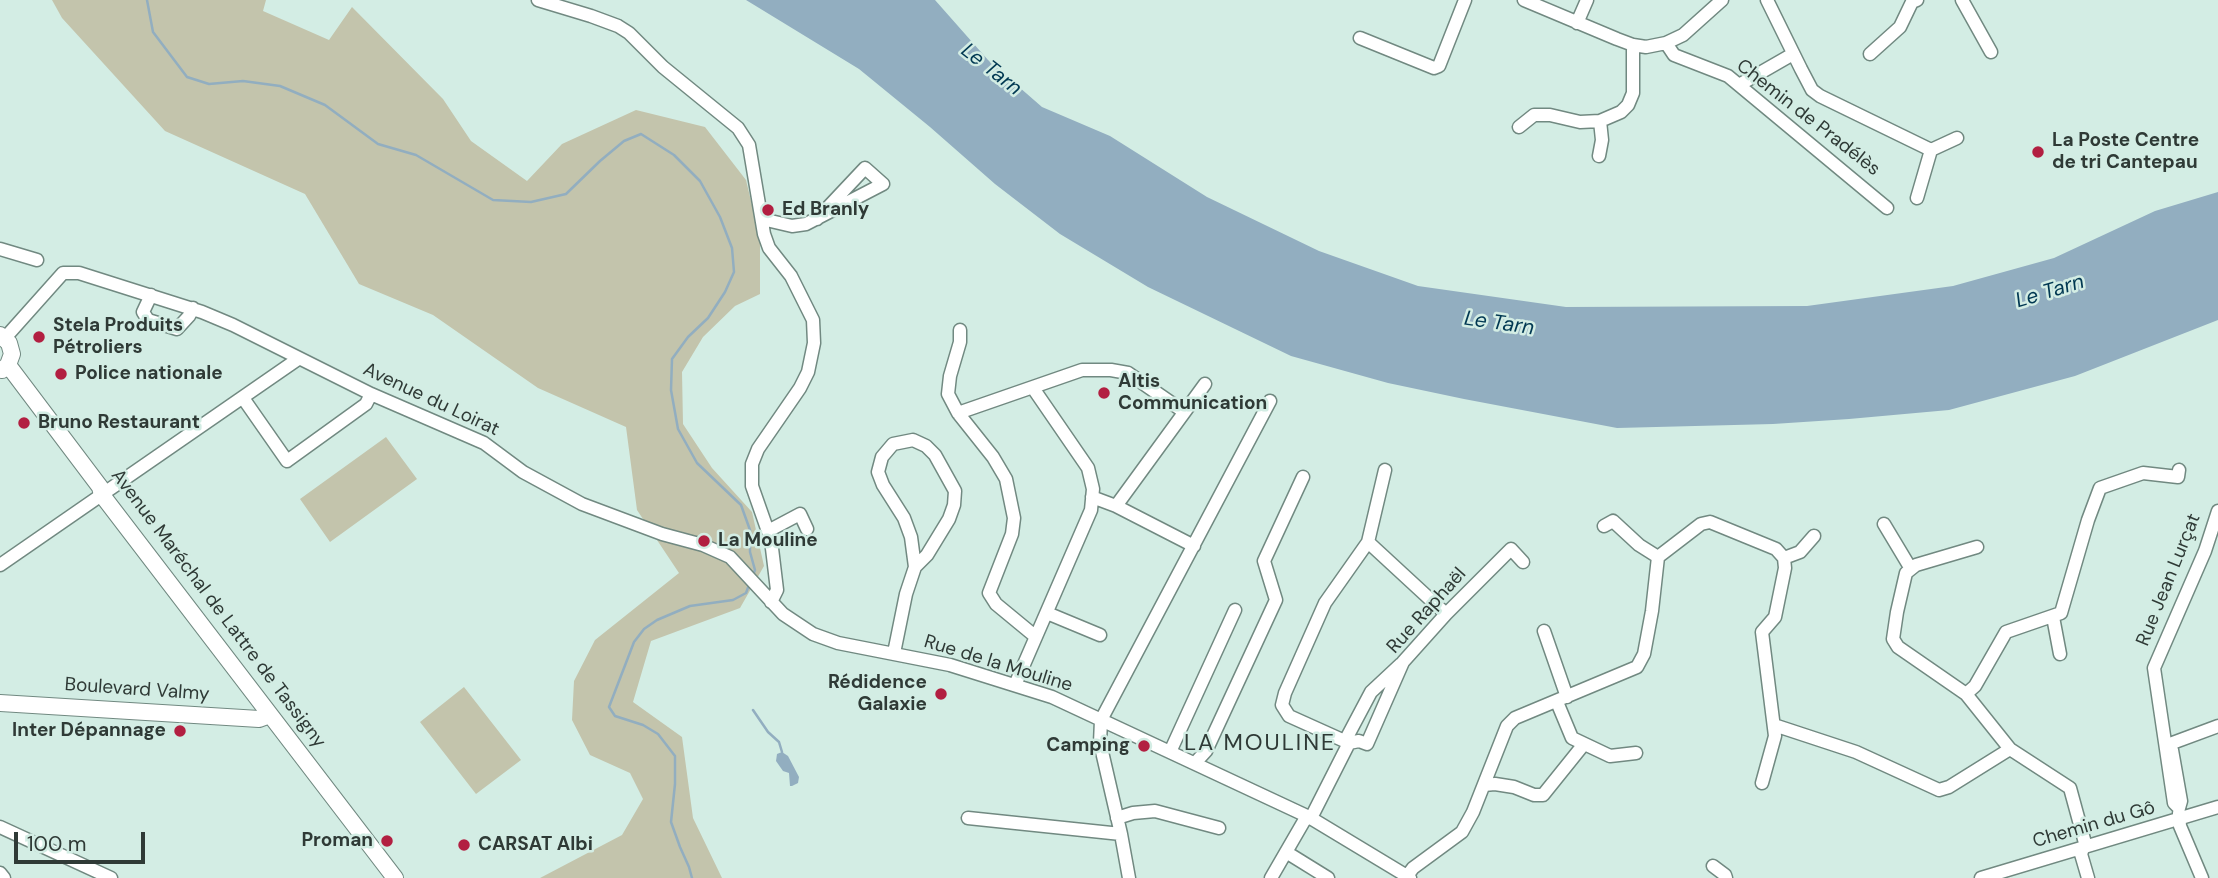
<!DOCTYPE html>
<html>
<head>
<meta charset="utf-8">
<style>
  body { margin:0 }
  #map { position:relative; width:2218px; height:878px; overflow:hidden; background:#d3ede4; font-family:"DM Sans",sans-serif }
  canvas { display:block }
  .scale { position:absolute; left:14px; top:832px; width:131px; height:32px; box-sizing:border-box; border:4px solid #2f3a36; border-top:0; padding-left:9px; font-size:21px; line-height:24px; white-space:nowrap; color:#2f3a36; -webkit-text-stroke:5px #d3ede4; paint-order:stroke }
</style>
</head>
<body>
<div id="map">
<canvas width="2218" height="878"></canvas>
<div class="scale">100 m</div>
</div>
<script>
const g = document.querySelector('canvas').getContext('2d');
g.lineJoin = 'round';
function paint(path, color) {
  g.fillStyle = color;
  g.fill(path, 'evenodd');
}
function shape(rows) {
  const path = new Path2D();
  for (const r of rows) {
    path.moveTo(r[0], r[1]);
    for (let i = 2; i < r.length; i += 2) path.lineTo(r[i], r[i + 1]);
  }
  return path;
}
function trace(path, color, width, dash) {
  g.strokeStyle = color;
  g.lineWidth = width;
  g.lineCap = dash ? 'butt' : 'round';
  g.setLineDash(dash || []);
  g.stroke(path);
}
function label(font, color, halo, rows, align = 'center') {
  g.font = font + ' "DM Sans",sans-serif';
  g.lineWidth = 5;
  g.setLineDash([]);
  g.textBaseline = 'middle';
  g.strokeStyle = halo;
  g.fillStyle = color;
  for (const [text, x, y, turn = 0] of rows) {
    g.save();
    g.translate(x, y);
    g.rotate((+turn || 0) * Math.PI / 180);
    g.textAlign = isNaN(turn) ? turn : align;
    if (halo) g.strokeText(text, 0, 0);
    g.fillText(text, 0, 0);
    g.restore();
  }
}
paint(shape([
  [52,0,266,0,263,11,329,40,352,7,443,99,471,141,527,181,562,144,636,110,705,127,746,180,760,239,760,294,735,306,703,337,682,372,683,424,712,468,752,512,764,566,740,608,651,641,633,702,682,737,693,818,722,878,540,878,622,835,643,799,630,773,590,755,572,720,574,681,595,640,679,573,637,510,626,427,538,388,433,315,359,284,305,194,165,131,62,18],
  [386,437,417,479,330,542,300,499],
  [464,687,521,760,476,794,420,722]
]), '#c3c4ac');
paint(shape([
  [746,0,935,0,988,60,1042,107,1110,136,1207,197,1319,251,1418,286,1566,307,1807,306,1953,286,2054,258,2155,211,2218,192,2218,320,2075,376,1949,410,1849,419,1773,424,1617,428,1464,399,1388,383,1291,356,1148,287,1060,234,995,184,930,127,859,69],
  [782,752,788,756,799,777,798,783,792,786,790,786,789,773,783,771,776,761,777,754]
]), '#92aec0');
trace(shape([
  [147,0,153,32,187,77,209,84,243,81,280,86,325,105,378,144,416,155,493,200,531,202,566,194,600,161,624,141,641,134,674,155,700,181,720,217,732,248,734,272,725,292,708,318,688,337,672,359,671,390,678,429,697,463,741,505,750,530,750,552,755,570,753,575],
  [753,710,768,732,779,742,782,752],
  [692,878,689,867,680,847,671,822,675,784,675,756,658,734,643,725,615,716,609,707,634,642,644,629,657,620,690,606,733,600,746,593,749,585]
]), '#92aec0', 2.5);
const minor = shape([
  [538,0,591,16,618,26,629,33,663,67,738,128,749,145,764,234,769,248,791,276,813,320,814,343,808,372,800,388,758,449,752,464,752,486,771,540,777,590,771,602],
  [1524,0,1617,39,1633,45,1646,47,1666,43,1683,35,1722,0],
  [1767,0,1801,69,1812,90,1820,96,1931,150,1957,138],
  [1962,0,1991,52],
  [1577,23,1587,0],
  [1360,38,1434,68,1439,66,1465,0],
  [1666,43,1674,55,1728,76,1887,208],
  [1870,54,1900,27,1912,2,1917,0],
  [1739,85,1793,54],
  [1519,127,1534,115,1550,115,1580,122,1600,121,1621,112,1628,105,1633,93,1633,45],
  [1599,156,1602,140,1600,121],
  [1917,198,1931,150],
  [762,219,792,226,806,224,883,184,865,168,817,219],
  [0,249,37,260],
  [151,295,143,312,148,320,177,329,189,316,193,308],
  [960,330,960,342,950,376,948,394,958,413,993,457,1006,479,1014,518,1012,534,989,593,996,604,1036,637],
  [5,338,63,273,79,273,202,312,233,325,371,394,484,443,523,472,582,504,662,534,703,545,730,557,783,614,813,634,838,643,950,665,1052,697,1309,817,1410,878],
  [243,398,287,461,366,404,371,394],
  [958,413,1082,370,1111,370,1128,373,1183,411],
  [1092,497,1116,506,1194,546],
  [1116,506,1205,384],
  [1884,524,1911,569],
  [1604,526,1613,521,1639,545,1658,557],
  [768,531,800,514,807,529],
  [1368,542,1446,614],
  [1977,547,1916,565,1906,573,1897,612,1893,639,1898,647,1966,694,2010,749,2070,788,2085,843,2081,854,2088,878],
  [1784,558,1800,552,1814,536],
  [0,565,298,359],
  [1047,613,1100,635],
  [2053,617,2060,654],
  [1544,631,1567,697],
  [894,653,906,594,915,567,927,555,949,519,954,505,955,491,935,455,926,446,913,440,893,444,882,457,878,472,883,485,904,518,911,537,915,567],
  [1015,685,1091,510,1093,489,1088,468,1033,388],
  [1966,694,1975,686,2006,632,2061,613,2088,520,2100,488,2143,473,2178,477,2179,470],
  [1557,702,1572,738,1610,756,1636,753],
  [1774,725,1856,752,1939,790,1949,787,2010,749],
  [1345,741,1371,692,1401,664],
  [1349,743,1289,716,1282,705,1285,693,1325,603,1368,542,1385,470],
  [2167,745,2172,750,2181,801,2179,808,2174,803,2154,668,2205,551,2218,511],
  [2167,745,2218,726],
  [1170,752,1235,610],
  [1195,763,1206,751,1276,600,1264,561,1303,477],
  [1484,785,1495,784,1514,787,1534,795,1543,795,1584,744],
  [2179,813,2180,826,2202,878],
  [968,818,1121,834],
  [1117,818,1133,813,1155,811,1219,828],
  [0,827,111,878],
  [1286,852,1328,878],
  [1713,866,1725,875,1726,878],
  [0,873,4,878],
  [1407,876,1413,868,1462,832,1473,812,1507,726,1515,718,1637,667,1644,654,1652,611,1658,557,1701,524,1710,522,1776,549,1784,558,1785,568,1775,617,1762,632,1775,736,1762,783],
  [1129,878,1121,834,1100,743,1101,720,1270,401],
  [1271,878,1304,821,1313,814,1349,743,1359,741,1367,744,1403,662,1446,614,1511,549,1523,562],
  [1981,878,2218,807]
]);
const major = shape([
  [0,335,9,343,12,354,8,365,2,370],
  [8,365,100,487,102,495,395,878],
  [0,703,259,719,270,715]
]);
trace(minor, '#718981', 15);
trace(major, '#718981', 18);
trace(minor, '#fff', 12);
trace(major, '#fff', 16);
for (const [x, y, r, color] of [
  [2038,152,7,"#b21f41"],
  [768,210,7,"#b21f41"],
  [39,337,7,"#b21f41"],
  [61,374,7,"#b21f41"],
  [1104,393,7,"#b21f41"],
  [24,423,7,"#b21f41"],
  [704,541,7,"#b21f41"],
  [941,694,7,"#b21f41"],
  [180,731,7,"#b21f41"],
  [1144,746,7,"#b21f41"],
  [387,841,7,"#b21f41"],
  [464,845,7,"#b21f41"]
]) {
  const dot = new Path2D();
  dot.arc(x, y, r, 0, 2 * Math.PI);
  g.fillStyle = color;
  g.fill(dot);
  trace(dot, '#d3ede4', 2.5);
}
label('19px', '#2f3a36', '#d3ede4', [
  ["Chemin de Pradélès",1808,118,38],
  ["Avenue du Loirat",431,400,25],
  ["Rue Jean Lurçat",2169,580,-68],
  ["Avenue Maréchal de Lattre de Tassigny",218,609,53],
  ["Rue Raphaël",1427,611,-48],
  ["Rue de la Mouline",998,664,17],
  ["Boulevard Valmy",137,690,4],
  ["Chemin du Gô",2094,825,-16]
]);
label('bold 19px', '#2f3a36', '#d3ede4', [
  ["La Poste Centre",2052,141],
  ["de tri Cantepau",2052,163],
  ["Ed Branly",782,210],
  ["Stela Produits",53,326],
  ["Pétroliers",53,348],
  ["Police nationale",75,374],
  ["Altis",1118,382],
  ["Communication",1118,404],
  ["Bruno Restaurant",38,423],
  ["La Mouline",718,541],
  ["Rédidence",927,683,"right"],
  ["Galaxie",927,705,"right"],
  ["Inter Dépannage",166,731,"right"],
  ["Camping",1130,746,"right"],
  ["Proman",373,841,"right"],
  ["CARSAT Albi",478,845]
], 'left');
label('italic 21px', '#003852', '#d3ede4', [
  ["Le Tarn",991,70,38],
  ["Le Tarn",2050,292,-17],
  ["Le Tarn",1499,324,8]
]);
g.letterSpacing = '2px';
label('23px', '#2f3a36', '#d3ede4', [
  ["LA MOULINE",1260,744]
]);
g.letterSpacing = '0px';
</script>
</body>
</html>
